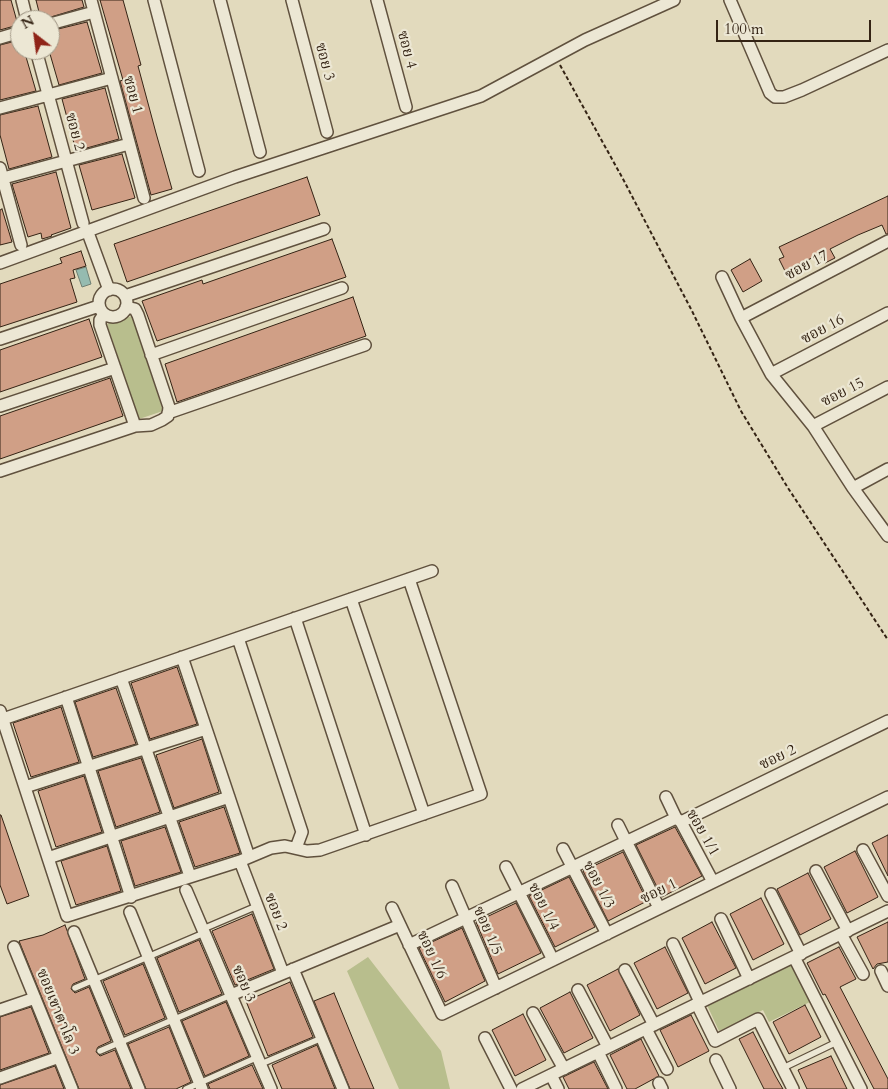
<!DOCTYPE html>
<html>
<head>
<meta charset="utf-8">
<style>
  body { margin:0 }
  #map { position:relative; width:888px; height:1089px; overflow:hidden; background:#e2dabd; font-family:Cardo,serif }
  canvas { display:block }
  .north { position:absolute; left:10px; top:10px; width:50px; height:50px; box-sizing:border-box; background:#ece7d4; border:1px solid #a29987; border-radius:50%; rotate:330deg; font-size:14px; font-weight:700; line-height:20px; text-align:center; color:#342314 }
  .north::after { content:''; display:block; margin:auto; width:18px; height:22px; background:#8f2418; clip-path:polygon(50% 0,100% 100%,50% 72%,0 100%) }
  .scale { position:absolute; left:716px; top:20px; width:155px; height:22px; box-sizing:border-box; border:2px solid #342314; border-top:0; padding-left:6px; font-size:15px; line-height:18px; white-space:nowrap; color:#342314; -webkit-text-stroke:4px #ece7d4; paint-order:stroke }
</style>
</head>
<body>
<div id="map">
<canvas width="888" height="1089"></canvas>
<div class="north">N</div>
<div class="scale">100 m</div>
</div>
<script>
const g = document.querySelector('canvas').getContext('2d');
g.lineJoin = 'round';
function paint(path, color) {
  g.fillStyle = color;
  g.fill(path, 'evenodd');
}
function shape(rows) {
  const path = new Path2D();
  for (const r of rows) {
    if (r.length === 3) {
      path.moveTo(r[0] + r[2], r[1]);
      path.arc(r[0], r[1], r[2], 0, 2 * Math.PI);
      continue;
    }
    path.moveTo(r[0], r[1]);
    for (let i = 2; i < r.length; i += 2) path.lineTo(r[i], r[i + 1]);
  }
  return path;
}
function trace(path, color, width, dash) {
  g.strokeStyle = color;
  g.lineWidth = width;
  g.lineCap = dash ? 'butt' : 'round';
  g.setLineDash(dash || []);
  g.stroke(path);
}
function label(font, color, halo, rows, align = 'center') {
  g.font = font + ' Cardo,"Noto Serif Thai",serif';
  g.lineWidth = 4.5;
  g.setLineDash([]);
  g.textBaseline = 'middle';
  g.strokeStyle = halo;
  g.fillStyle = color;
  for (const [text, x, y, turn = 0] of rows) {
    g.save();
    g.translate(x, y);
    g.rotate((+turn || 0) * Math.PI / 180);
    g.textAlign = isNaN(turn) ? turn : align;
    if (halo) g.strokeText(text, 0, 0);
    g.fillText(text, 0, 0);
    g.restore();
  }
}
paint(shape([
  [132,316,163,411,139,419,107,324],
  [368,957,441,1051,450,1089,399,1089,347,971],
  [792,964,810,1002,769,1022,763,1010,719,1031,707,1005]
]), '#b8be8d');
const water = shape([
  [86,267,91,284,82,287,76,270,86,267]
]);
paint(water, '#95bbb0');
trace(water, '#6e7e72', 1);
const building = shape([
  [0,0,11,0,18,25,0,30,0,0],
  [36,0,82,0,84,7,41,20,36,0],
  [100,0,123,0,141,65,138,66,156,133,172,189,151,195,120,81,123,80,100,0],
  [87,22,102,73,59,85,50,54,50,31,87,22],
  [20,40,20,50,24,50,36,91,0,100,0,45,20,40],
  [105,88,119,139,76,151,62,99,105,88],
  [38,106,52,157,9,169,0,135,0,115,38,106],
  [122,154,135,198,92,210,79,165,122,154],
  [56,172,71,228,51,235,52,236,42,239,41,233,28,237,12,184,56,172],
  [307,177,320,215,127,282,114,244,307,177],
  [888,196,888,234,886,234,882,225,858,235,830,249,835,258,825,263,820,254,785,271,779,259,784,257,779,247,888,196],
  [2,209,12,242,0,245,0,210,2,209],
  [332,239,346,277,157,341,142,301,202,280,203,284,332,239],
  [81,251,86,266,73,270,75,278,70,279,77,302,0,327,0,284,62,263,60,258,81,251],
  [750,259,762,281,743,292,731,270,750,259],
  [353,297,366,336,177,402,165,364,353,297],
  [89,319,102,357,0,392,0,350,89,319],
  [110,378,123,416,0,459,0,416,110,378],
  [177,667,197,724,150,739,131,683,177,667],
  [116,688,136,744,93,757,75,702,116,688],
  [61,707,79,762,31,777,13,723,61,707],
  [202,739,219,792,174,808,156,755,202,739],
  [141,758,160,812,116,827,98,771,141,758],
  [84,776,102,832,56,847,38,791,84,776],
  [224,807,240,853,195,867,179,822,224,807],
  [0,815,1,815,29,896,7,904,0,885,0,815],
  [165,827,181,872,135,886,121,841,165,827],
  [675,827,702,876,662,897,636,845,675,827],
  [888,835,888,876,872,843,888,835],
  [107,846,121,891,76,905,61,861,107,846],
  [855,851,878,897,847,913,824,867,855,851],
  [623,852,647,901,608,921,583,871,623,852],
  [808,873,831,919,800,935,777,889,808,873],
  [569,877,595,927,555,947,529,896,569,877],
  [761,898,784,944,753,960,730,914,761,898],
  [516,903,541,953,498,974,476,922,516,903],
  [252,914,274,969,235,985,212,931,252,914],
  [712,922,736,968,705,984,682,938,712,922],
  [888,922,888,962,877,964,873,969,857,937,888,922],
  [65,925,85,979,73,984,71,989,75,993,89,987,111,1041,98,1047,96,1052,100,1056,115,1050,131,1089,79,1089,19,941,43,935,65,925],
  [462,928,485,981,445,1002,419,948,462,928],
  [199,940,222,994,179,1012,157,958,199,940],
  [665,947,688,993,657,1009,634,963,665,947],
  [839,947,856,979,840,987,888,1079,888,1089,874,1089,825,994,823,995,807,963,839,947],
  [143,964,165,1018,125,1035,103,981,143,964],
  [618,969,640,1015,610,1031,587,985,618,969],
  [290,982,313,1037,268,1056,246,1001,290,982],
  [570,992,593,1038,564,1053,540,1008,570,992],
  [334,993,357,1049,374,1089,350,1089,314,1001,334,993],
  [226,1002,249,1056,205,1076,182,1021,226,1002],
  [805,1005,821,1037,789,1054,773,1022,805,1005],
  [31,1007,49,1053,0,1070,0,1017,31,1007],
  [523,1014,546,1060,515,1076,492,1030,523,1014],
  [691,1015,709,1051,678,1067,660,1030,691,1015],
  [169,1027,191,1082,176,1089,146,1089,128,1044,169,1027],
  [753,1032,776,1077,783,1089,764,1089,739,1039,753,1032],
  [641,1039,659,1076,635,1089,627,1089,610,1055,641,1039],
  [317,1045,335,1089,282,1089,272,1065,317,1045],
  [831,1056,847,1089,807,1089,798,1070,831,1056],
  [594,1062,608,1089,569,1089,563,1077,594,1062],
  [252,1065,263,1089,210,1089,208,1084,252,1065],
  [55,1066,64,1089,0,1089,0,1085,55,1066]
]);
paint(building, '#d09f86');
trace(building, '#342314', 1);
const service = shape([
  [203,929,257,906],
  [75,988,204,933],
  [100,1051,231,995],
  [261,1064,322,1038],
  [783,1068,837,1042],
  [186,1089,258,1057]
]);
const minor = shape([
  [22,0,27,20],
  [91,0,144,198],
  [154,0,199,171],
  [220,0,260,152],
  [292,0,327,132],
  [377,0,406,107],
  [730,0,770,93,775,97,784,97,802,90,888,50],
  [50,24,94,12],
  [0,38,20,32],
  [36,50,83,223],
  [0,108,112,78],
  [0,168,21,245],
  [0,179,129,144],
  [87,230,109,290],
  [0,263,235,177,481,96,585,40,674,0],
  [722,277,741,318,771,374,813,426,853,488,888,536],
  [113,303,14],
  [125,296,324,229],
  [104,314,100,320,100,325,135,426],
  [741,318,888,241],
  [0,339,99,306],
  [151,355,342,288],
  [771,374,888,313],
  [0,406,115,368],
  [168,413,365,345],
  [813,426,888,387],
  [0,471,135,426,151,425,162,420,168,416,169,407,138,315,135,309,126,307],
  [853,488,888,469],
  [351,599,424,814],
  [295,618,366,835],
  [238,638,302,832,296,848],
  [182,657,249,857],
  [121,678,190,876],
  [66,697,131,897],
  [0,711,67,916,240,861,271,848,285,846,307,851,320,850,481,794,409,579],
  [3,719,432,571],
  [25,787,206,729],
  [666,797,676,818,681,822,713,882],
  [681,822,888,721],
  [618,825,659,908],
  [563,849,607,934],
  [863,850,888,896],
  [48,858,229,797],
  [240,861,283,973],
  [506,867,553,960],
  [816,871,848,931],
  [452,886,496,988],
  [186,890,271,1089],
  [771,894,801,954],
  [392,908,442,1014,888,797],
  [130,912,202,1089],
  [721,919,749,979],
  [74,932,139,1089],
  [841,934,863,974],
  [673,944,700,1002],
  [409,945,676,818],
  [14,947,72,1089],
  [794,957,861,1089],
  [293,969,343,1089],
  [625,970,654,1025],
  [881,971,888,986],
  [578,990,608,1047],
  [231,995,400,925],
  [697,1004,715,1041,758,1019,793,1089],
  [0,1010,35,998],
  [533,1013,564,1069],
  [646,1029,667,1069],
  [485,1038,511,1089],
  [598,1052,616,1089],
  [716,1060,730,1089],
  [551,1075,558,1089],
  [0,1078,59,1057],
  [659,1083,662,1089],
  [522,1089,888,911]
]);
trace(service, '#60513e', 8);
trace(minor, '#60513e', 14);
trace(shape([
  [560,65,623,179,692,311,741,411,788,488,888,640]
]), '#342314', 2, [4, 2.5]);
trace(service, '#ece7d4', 5.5);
trace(minor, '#ece7d4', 11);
label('15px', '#342314', '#ece7d4', [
  ["ซอย 4",406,50,75],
  ["ซอย 3",324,62,75],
  ["ซอย 1",132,95,75],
  ["ซอย 2",74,132,75],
  ["ซอย 17",807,266,-28],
  ["ซอย 16",823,330,-28],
  ["ซอย 15",843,393,-27],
  ["ซอย 2",778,758,-26],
  ["ซอย 1/1",702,833,60],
  ["ซอย 1/3",598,885,62],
  ["ซอย 1",659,892,-26],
  ["ซอย 1/4",543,907,63],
  ["ซอย 2",275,912,69],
  ["ซอย 1/5",487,931,66],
  ["ซอย 1/6",431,955,65],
  ["ซอย 3",243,984,67],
  ["ซอยเขาตาโล 3",57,1012,68]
]);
</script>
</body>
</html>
